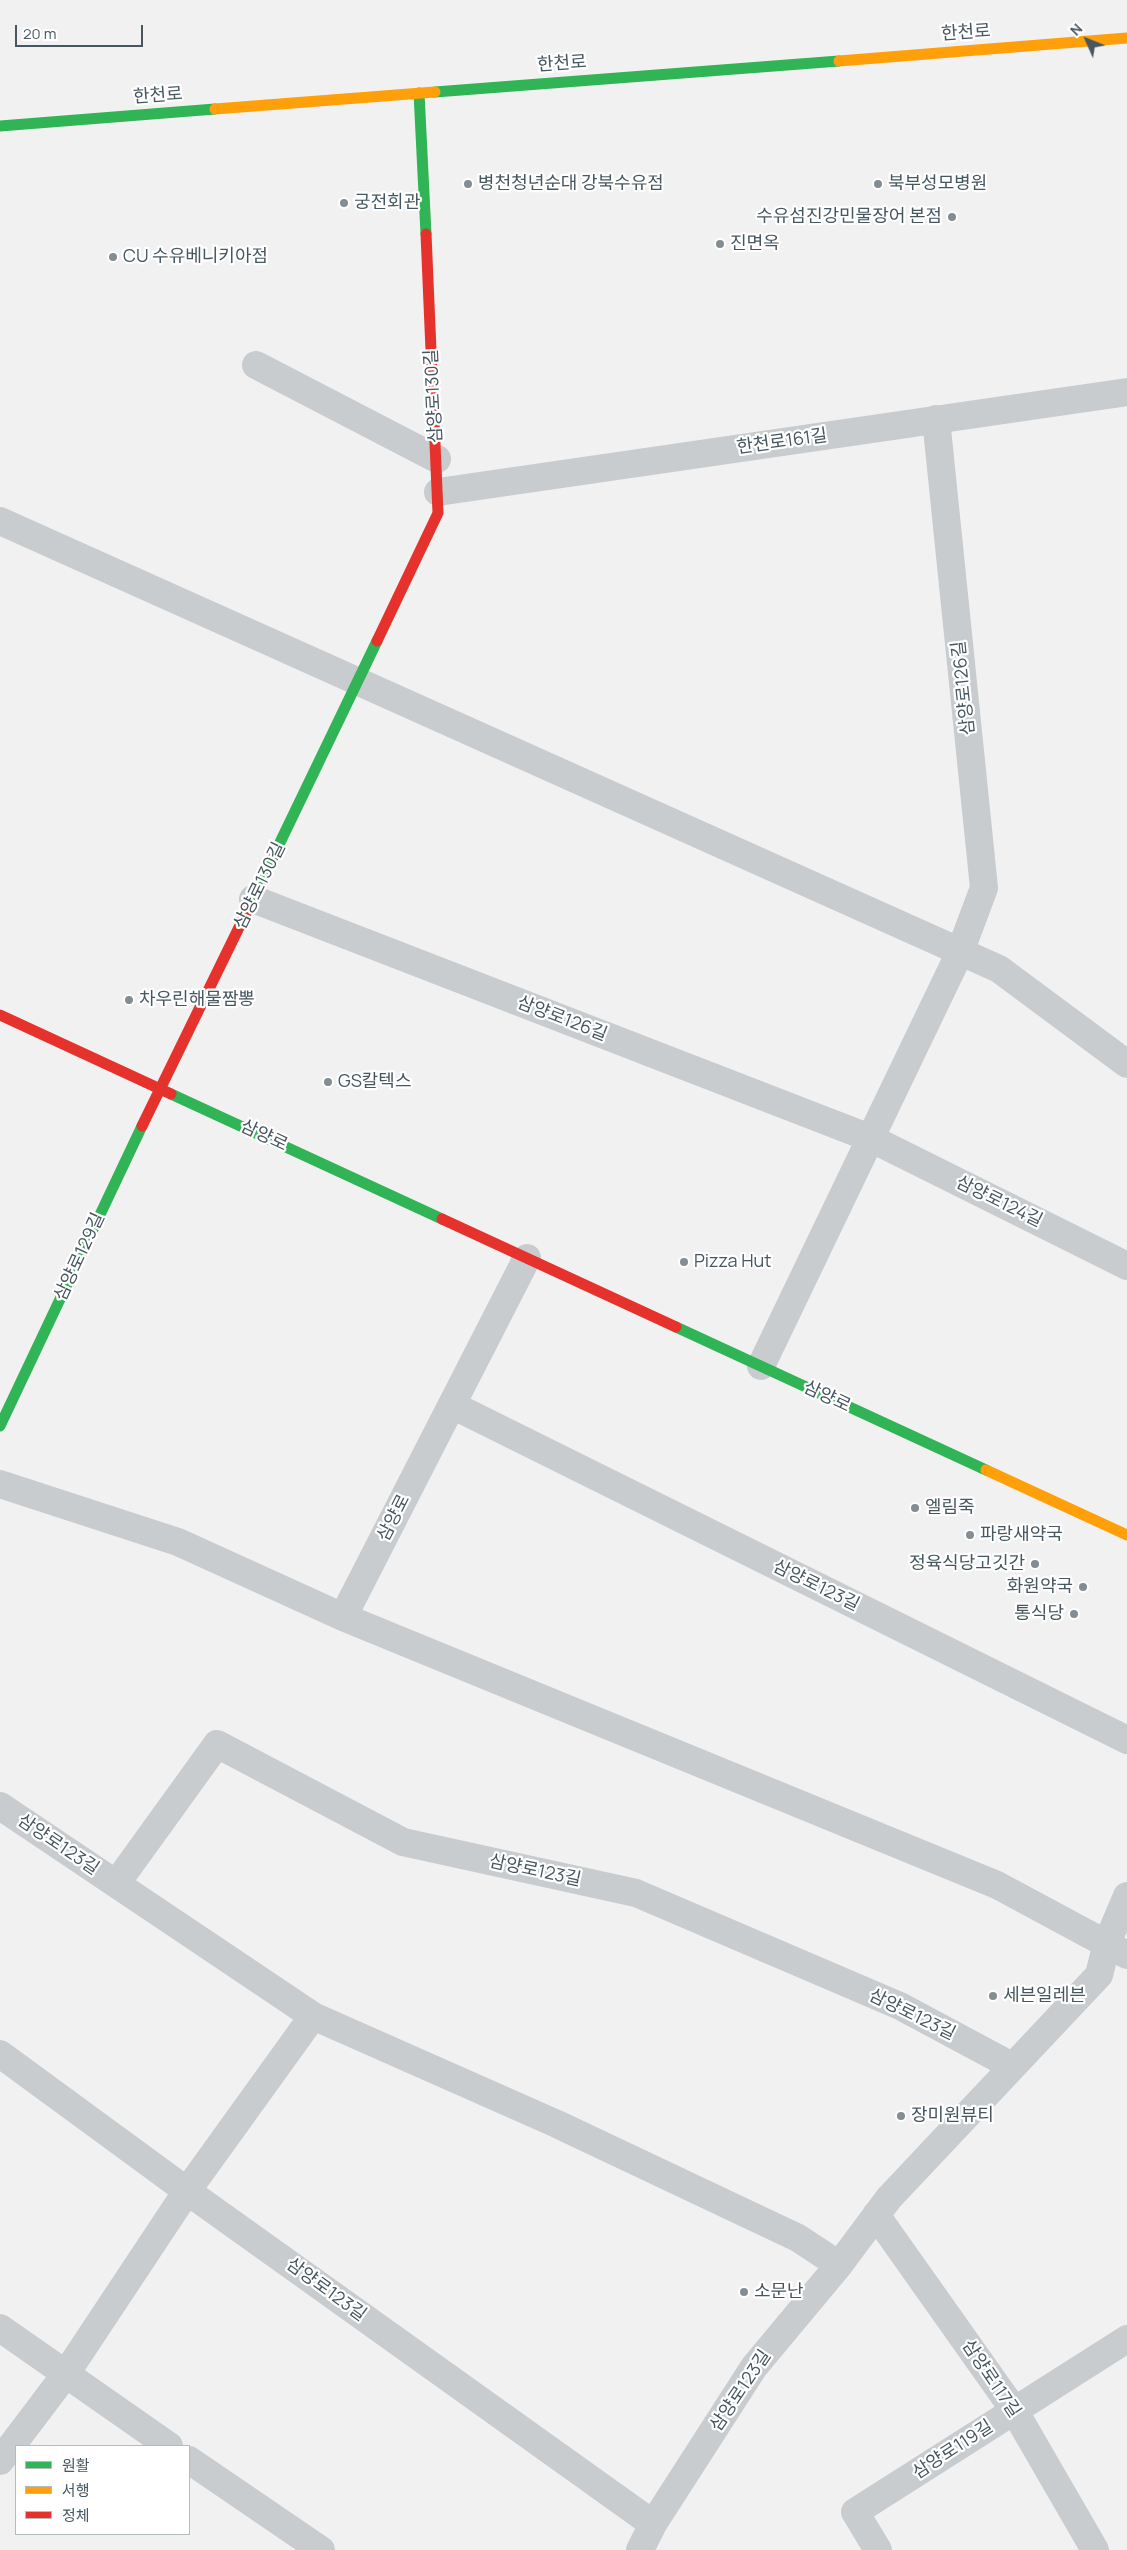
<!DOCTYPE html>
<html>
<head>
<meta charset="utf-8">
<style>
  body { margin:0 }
  #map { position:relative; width:1127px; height:2550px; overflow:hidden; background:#f2f1f1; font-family:Manrope,"Noto Sans KR",sans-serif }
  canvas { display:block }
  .legend { position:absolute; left:15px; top:2445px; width:175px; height:90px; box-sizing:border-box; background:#fff; border:1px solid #b5bcbf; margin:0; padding:6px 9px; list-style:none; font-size:15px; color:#47575f }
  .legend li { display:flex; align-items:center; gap:10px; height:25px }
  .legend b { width:25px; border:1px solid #b5bcbf }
  .north { position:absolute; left:1062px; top:15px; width:50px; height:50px; -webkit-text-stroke:4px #fff; paint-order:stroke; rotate:314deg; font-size:14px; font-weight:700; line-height:20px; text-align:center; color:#47575f }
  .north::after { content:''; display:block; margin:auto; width:18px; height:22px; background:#47575f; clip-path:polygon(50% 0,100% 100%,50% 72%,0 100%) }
  .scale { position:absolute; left:15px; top:25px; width:128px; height:22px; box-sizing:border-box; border:2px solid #47575f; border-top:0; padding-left:6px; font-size:15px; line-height:18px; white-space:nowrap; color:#47575f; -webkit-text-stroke:4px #fff; paint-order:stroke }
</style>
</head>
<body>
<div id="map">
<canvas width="1127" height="2550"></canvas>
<ul class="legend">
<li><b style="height:6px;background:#30b455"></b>원활</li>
<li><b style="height:6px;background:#ff9f0a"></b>서행</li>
<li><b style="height:6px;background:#e5322d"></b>정체</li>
</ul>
<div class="north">N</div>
<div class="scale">20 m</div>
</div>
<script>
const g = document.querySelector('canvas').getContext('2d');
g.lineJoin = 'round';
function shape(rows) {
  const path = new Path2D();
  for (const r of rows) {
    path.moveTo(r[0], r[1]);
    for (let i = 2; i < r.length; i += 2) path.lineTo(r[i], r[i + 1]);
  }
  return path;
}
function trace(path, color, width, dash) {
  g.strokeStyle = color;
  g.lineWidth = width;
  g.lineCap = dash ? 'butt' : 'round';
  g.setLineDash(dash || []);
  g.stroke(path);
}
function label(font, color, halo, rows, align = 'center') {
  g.font = font + ' Manrope,"Noto Sans KR",sans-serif';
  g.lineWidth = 4.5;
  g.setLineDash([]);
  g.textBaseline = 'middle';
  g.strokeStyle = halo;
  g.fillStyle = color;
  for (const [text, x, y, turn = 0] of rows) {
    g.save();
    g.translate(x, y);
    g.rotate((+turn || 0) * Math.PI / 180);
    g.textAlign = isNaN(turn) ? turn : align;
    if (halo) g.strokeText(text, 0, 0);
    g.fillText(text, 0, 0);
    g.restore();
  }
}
trace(shape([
  [256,365,437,459],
  [438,492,1127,392],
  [0,521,999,969,1127,1064],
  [253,899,870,1138,1127,1266],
  [761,1366,960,952,984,888,936,419],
  [452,1405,1127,1740],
  [0,1484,178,1542,343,1617,997,1885,1127,1955],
  [343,1617,527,1258],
  [0,1806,313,2016,557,2124,798,2238,839,2265],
  [116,1884,217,1744,403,1842,636,1893,900,2006,1012,2066],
  [0,2054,187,2191,653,2524],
  [876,2215,1014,2410,1095,2550],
  [0,2328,169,2446],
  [189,2460,321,2550],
  [0,2461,65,2375,187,2191,313,2016],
  [640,2550,653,2524,754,2367,839,2265,889,2198,1099,1975,1107,1943,1127,1896],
  [878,2550,855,2512,1127,2339]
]), '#c8ccce', 28);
trace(shape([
  [435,92,839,61],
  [419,93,426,234],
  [0,126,215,109],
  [248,909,377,641],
  [171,1094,442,1219],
  [676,1327,986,1470],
  [0,1426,142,1126]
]), '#30b455', 11);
trace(shape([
  [839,61,1127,38],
  [215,109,435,92],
  [986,1470,1127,1535]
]), '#ff9f0a', 11);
trace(shape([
  [377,641,438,513,426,234],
  [0,1015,171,1094],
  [142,1126,248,909],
  [442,1219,676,1327]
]), '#e5322d', 11);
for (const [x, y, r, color] of [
  [468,184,5,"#838d92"],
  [878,184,5,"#838d92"],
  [344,203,5,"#838d92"],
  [952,217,5,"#838d92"],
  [720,244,5,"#838d92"],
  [113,257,5,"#838d92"],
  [129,1000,5,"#838d92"],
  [328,1082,5,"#838d92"],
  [684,1262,5,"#838d92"],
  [915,1508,5,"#838d92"],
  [970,1535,5,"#838d92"],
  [1035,1564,5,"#838d92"],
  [1083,1587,5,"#838d92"],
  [1074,1614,5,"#838d92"],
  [993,1996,5,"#838d92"],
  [901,2116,5,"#838d92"],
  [744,2292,5,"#838d92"]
]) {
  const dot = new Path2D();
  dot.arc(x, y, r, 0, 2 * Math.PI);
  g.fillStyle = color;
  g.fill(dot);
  trace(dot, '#fff', 2);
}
label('18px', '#47575f', '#fff', [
  ["한천로",966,33,-4],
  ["한천로",562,64,-4],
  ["한천로",158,96,-4],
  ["삼양로130길",434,396,-93],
  ["한천로161길",782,442,-8],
  ["삼양로126길",964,688,-96],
  ["삼양로130길",260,886,-64],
  ["삼양로126길",562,1019,21],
  ["삼양로",264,1136,25],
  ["삼양로124길",999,1202,26],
  ["삼양로129길",80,1257,-65],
  ["삼양로",827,1397,25],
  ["삼양로",394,1518,-63],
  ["삼양로123길",816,1586,26],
  ["삼양로123길",58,1845,34],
  ["삼양로123길",535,1871,12],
  ["삼양로123길",912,2015,26],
  ["삼양로123길",326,2290,36],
  ["삼양로117길",991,2379,56],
  ["삼양로123길",741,2391,-56],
  ["삼양로119길",953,2450,-33]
]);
label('18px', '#47575f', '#fff', [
  ["병천청년순대 강북수유점",478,184],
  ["북부성모병원",888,184],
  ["궁전회관",354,203],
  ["수유섬진강민물장어 본점",942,217,"right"],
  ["진면옥",730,244],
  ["CU 수유베니키아점",123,257],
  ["차우린해물짬뽕",139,1000],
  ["GS칼텍스",338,1082],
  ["Pizza Hut",694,1262],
  ["엘림죽",925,1508],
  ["파랑새약국",980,1535],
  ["정육식당고깃간",1025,1564,"right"],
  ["화원약국",1073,1587,"right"],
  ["통식당",1064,1614,"right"],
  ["세븐일레븐",1003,1996],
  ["장미원뷰티",911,2116],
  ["소문난",754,2292]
], 'left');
</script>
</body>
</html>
